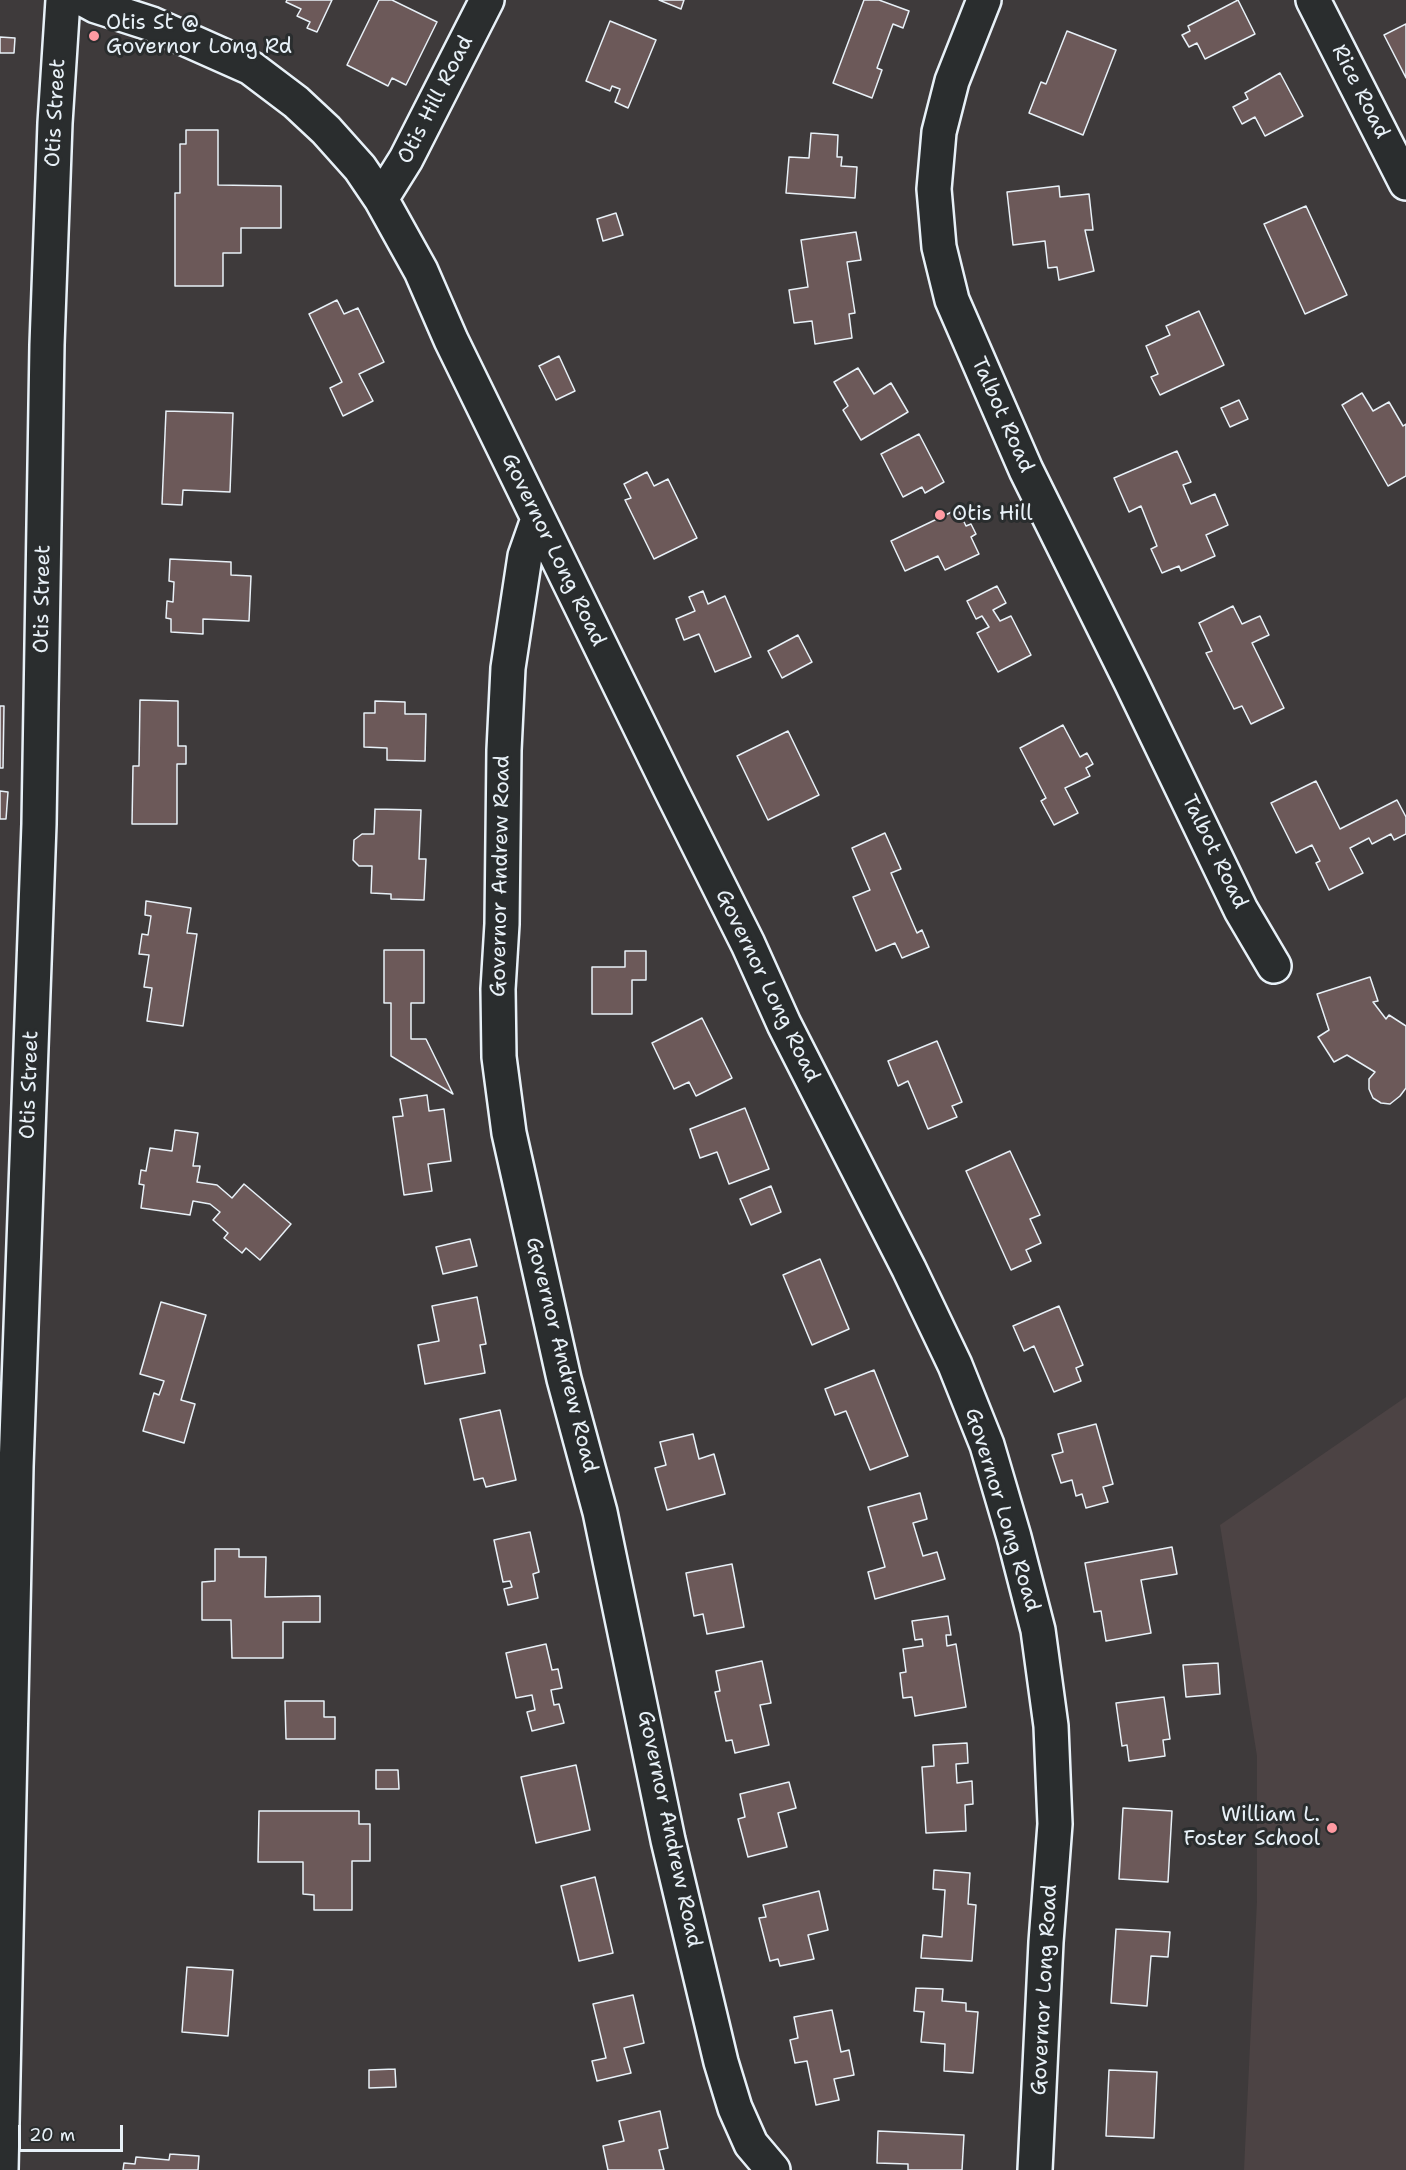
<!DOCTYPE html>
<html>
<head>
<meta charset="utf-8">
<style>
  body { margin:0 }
  #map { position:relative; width:1406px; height:2170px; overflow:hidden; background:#3e3a3b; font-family:"Shantell Sans",sans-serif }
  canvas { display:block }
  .scale { position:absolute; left:18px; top:2125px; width:105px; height:27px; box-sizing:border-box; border:3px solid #e8f1f8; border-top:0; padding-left:8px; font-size:18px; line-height:21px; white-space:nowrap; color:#e8f1f8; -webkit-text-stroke:4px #2a2d2e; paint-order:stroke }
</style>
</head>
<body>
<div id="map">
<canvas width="1406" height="2170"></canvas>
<div class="scale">20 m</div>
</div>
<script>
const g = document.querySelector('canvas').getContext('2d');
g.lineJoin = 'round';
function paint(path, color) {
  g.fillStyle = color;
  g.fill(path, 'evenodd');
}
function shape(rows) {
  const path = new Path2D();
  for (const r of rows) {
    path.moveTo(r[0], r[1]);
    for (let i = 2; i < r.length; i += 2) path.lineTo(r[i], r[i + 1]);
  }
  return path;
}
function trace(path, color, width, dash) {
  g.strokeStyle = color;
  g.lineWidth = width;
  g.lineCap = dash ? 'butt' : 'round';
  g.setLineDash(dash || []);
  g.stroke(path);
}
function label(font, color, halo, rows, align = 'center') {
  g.font = font + ' "Shantell Sans",sans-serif';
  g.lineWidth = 6;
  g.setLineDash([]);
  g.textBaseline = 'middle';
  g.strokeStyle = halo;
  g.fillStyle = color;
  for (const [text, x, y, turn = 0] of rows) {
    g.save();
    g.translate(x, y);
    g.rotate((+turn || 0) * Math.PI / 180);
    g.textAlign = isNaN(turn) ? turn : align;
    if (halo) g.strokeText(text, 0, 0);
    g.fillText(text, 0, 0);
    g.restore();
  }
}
paint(shape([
  [1406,1397,1406,2170,1244,2170,1257,1901,1257,1756,1220,1525]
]), '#4c4344');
const building = shape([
  [287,0,332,0,317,32,307,28,310,22,297,16,301,9,286,2,287,0],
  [379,0,392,0,437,22,406,85,392,78,388,86,347,65,379,0],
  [659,0,684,0,681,9,659,0],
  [864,0,879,0,909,11,903,28,893,24,877,68,882,70,872,98,833,83,864,0],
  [1238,0,1255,34,1205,59,1197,43,1189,47,1182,35,1190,31,1188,26,1238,0],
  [610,21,656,40,628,108,615,102,620,89,612,86,610,91,586,81,610,21],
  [1406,24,1406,78,1384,35,1406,24],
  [1067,31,1116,50,1083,135,1029,113,1041,82,1046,84,1067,31],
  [0,37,15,38,14,53,0,53,0,37],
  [1280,73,1303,116,1265,136,1255,117,1242,124,1233,107,1248,99,1245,93,1280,73],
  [186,130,218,130,218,185,281,186,281,228,241,228,241,253,223,253,223,286,175,286,175,193,180,193,180,144,186,144,186,130],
  [811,133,838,135,837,157,842,157,841,166,857,167,855,198,786,193,789,157,809,158,811,133],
  [1059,186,1060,197,1089,194,1093,230,1085,230,1094,271,1059,280,1057,267,1048,268,1045,241,1013,245,1007,192,1059,186],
  [1306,206,1347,295,1305,314,1264,224,1306,206],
  [616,213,623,235,603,241,597,219,616,213],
  [856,232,861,260,847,262,855,313,849,314,852,338,815,344,812,321,794,323,789,290,808,287,801,240,856,232],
  [337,300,344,314,358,308,384,362,359,374,373,401,343,416,330,388,342,382,309,314,337,300],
  [1199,311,1224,365,1160,395,1151,377,1158,374,1146,346,1170,335,1166,326,1199,311],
  [559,356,575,391,556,400,539,366,559,356],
  [858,368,874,394,891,383,908,412,861,440,843,410,848,406,834,382,858,368],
  [1362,393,1373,411,1389,402,1403,426,1406,424,1406,476,1388,486,1342,405,1362,393],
  [1239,400,1248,419,1230,427,1221,408,1239,400],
  [166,411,233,413,230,492,183,490,182,505,162,504,166,411],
  [919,434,944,482,925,493,922,487,903,497,881,454,919,434],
  [1177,451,1191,482,1183,485,1191,504,1215,494,1228,525,1206,535,1215,556,1181,571,1179,566,1162,573,1151,549,1157,546,1141,506,1129,512,1114,478,1177,451],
  [647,472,654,486,668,479,697,538,654,559,625,500,631,498,624,484,647,472],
  [958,509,966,526,971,524,976,534,971,537,979,554,945,570,938,556,905,571,891,541,958,509],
  [170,559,231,562,231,575,251,576,249,621,203,619,203,634,171,632,171,619,166,618,167,601,173,602,174,582,169,581,170,559],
  [997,586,1006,603,993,610,1000,621,1011,616,1031,655,998,672,977,633,989,627,982,616,976,619,967,601,997,586],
  [703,591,708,604,725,596,751,657,715,672,699,634,684,640,676,619,695,611,689,597,703,591],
  [1233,606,1242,624,1260,616,1269,635,1252,643,1284,708,1251,724,1242,706,1234,709,1206,653,1212,651,1199,623,1233,606],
  [798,635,812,662,782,678,768,651,798,635],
  [140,700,178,701,178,746,186,746,186,764,177,764,177,824,132,824,133,766,139,766,140,700],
  [375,701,405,702,405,714,426,714,425,761,387,760,387,748,364,747,364,713,375,713,375,701],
  [0,706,4,706,3,768,0,768,0,706],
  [1063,725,1080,757,1087,753,1093,764,1086,768,1090,776,1065,788,1078,813,1054,825,1041,801,1046,798,1020,748,1063,725],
  [788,731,819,795,768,820,737,756,788,731],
  [1316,781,1340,829,1397,800,1406,817,1406,834,1394,840,1391,834,1372,844,1369,838,1350,848,1363,873,1329,890,1316,863,1320,861,1312,845,1296,853,1271,803,1316,781],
  [0,791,8,792,6,819,0,819,0,791],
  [375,809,421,810,419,859,426,859,424,900,391,899,391,894,371,893,372,866,359,866,353,860,354,840,362,834,374,834,375,809],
  [885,833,901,869,891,873,917,933,922,930,929,947,902,958,895,943,876,951,853,897,870,890,852,848,885,833],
  [146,901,191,908,187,933,197,934,183,1026,147,1021,152,988,144,987,149,955,139,954,142,934,148,935,151,916,145,915,146,901],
  [384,950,424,950,424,1003,411,1003,411,1039,426,1039,453,1094,391,1056,391,1003,384,1003,384,950],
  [625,951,646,951,646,980,632,980,632,1014,592,1014,592,967,625,967,625,951],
  [1370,977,1378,1001,1373,1002,1386,1019,1389,1015,1406,1026,1406,1088,1400,1096,1390,1104,1381,1103,1373,1098,1369,1089,1369,1079,1375,1072,1347,1055,1334,1062,1318,1037,1329,1030,1317,994,1370,977],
  [702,1018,732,1078,696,1096,689,1082,674,1089,652,1043,702,1018],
  [937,1041,962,1102,952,1106,957,1117,928,1129,908,1081,898,1086,888,1061,937,1041],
  [427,1095,429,1111,444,1109,451,1161,428,1164,432,1191,404,1195,393,1117,403,1116,400,1099,427,1095],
  [745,1108,769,1169,729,1184,717,1152,700,1158,690,1129,745,1108],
  [175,1130,198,1133,193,1166,200,1166,197,1182,217,1185,232,1198,244,1184,291,1224,260,1260,246,1248,242,1253,224,1238,228,1233,213,1220,220,1212,210,1204,193,1201,190,1215,141,1208,144,1185,139,1184,141,1170,146,1171,150,1148,172,1151,175,1130],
  [1010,1151,1040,1215,1030,1219,1041,1243,1026,1250,1031,1261,1011,1270,966,1171,1010,1151],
  [771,1186,781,1212,751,1225,740,1199,771,1186],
  [470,1239,477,1266,443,1274,436,1247,470,1239],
  [820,1259,849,1329,812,1345,783,1275,820,1259],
  [477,1297,486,1344,480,1345,485,1373,425,1384,418,1345,439,1341,432,1306,477,1297],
  [161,1302,206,1315,181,1400,195,1404,184,1443,143,1431,154,1393,159,1395,164,1381,140,1374,161,1302],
  [1059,1306,1083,1365,1076,1368,1081,1381,1054,1392,1034,1346,1024,1351,1013,1326,1059,1306],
  [874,1370,908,1456,870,1470,846,1411,835,1415,825,1389,874,1370],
  [500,1410,516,1480,486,1487,483,1478,474,1480,460,1419,500,1410],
  [1096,1424,1113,1484,1103,1487,1108,1502,1086,1508,1082,1494,1076,1496,1072,1480,1061,1483,1052,1455,1063,1452,1058,1434,1096,1424],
  [693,1434,699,1459,714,1454,725,1494,667,1510,655,1468,666,1465,660,1442,693,1434],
  [920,1493,927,1519,913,1523,923,1556,937,1552,945,1579,875,1599,868,1572,885,1567,868,1507,920,1493],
  [530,1532,539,1572,533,1574,538,1598,508,1605,504,1589,512,1587,510,1581,503,1582,494,1540,530,1532],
  [1172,1547,1177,1574,1141,1580,1151,1633,1106,1641,1101,1611,1094,1612,1085,1563,1172,1547],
  [215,1549,239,1549,239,1557,266,1557,265,1597,320,1596,320,1622,283,1622,283,1658,232,1658,231,1620,202,1620,202,1582,215,1581,215,1549],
  [732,1564,744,1627,707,1634,703,1614,694,1616,686,1573,732,1564],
  [948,1616,951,1635,946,1635,947,1646,956,1644,966,1707,915,1716,912,1697,903,1698,900,1673,906,1672,903,1649,923,1646,922,1639,915,1640,912,1621,948,1616],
  [546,1644,552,1670,558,1669,562,1688,551,1690,554,1705,559,1704,564,1723,532,1731,527,1712,535,1710,532,1695,516,1698,506,1653,546,1644],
  [762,1661,771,1703,760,1705,769,1745,735,1753,732,1740,726,1741,715,1692,720,1691,716,1671,762,1661],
  [1218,1663,1220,1694,1186,1697,1183,1665,1218,1663],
  [1164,1697,1170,1739,1163,1740,1165,1756,1129,1761,1127,1745,1122,1746,1116,1703,1164,1697],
  [285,1701,324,1701,324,1717,335,1717,335,1739,286,1739,285,1701],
  [967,1743,968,1763,956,1764,957,1783,972,1781,973,1804,965,1805,966,1831,926,1833,922,1767,934,1766,933,1745,967,1743],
  [576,1765,590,1830,536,1843,521,1777,576,1765],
  [376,1770,398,1770,399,1789,376,1789,376,1770],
  [789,1782,796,1808,778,1813,787,1847,748,1857,738,1819,745,1817,740,1794,789,1782],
  [1123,1808,1172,1811,1168,1882,1119,1879,1123,1808],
  [259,1811,359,1811,359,1824,370,1824,370,1861,352,1861,352,1910,314,1910,314,1895,303,1894,303,1862,258,1862,259,1811],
  [934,1870,970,1873,968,1904,976,1905,972,1961,921,1958,923,1935,942,1937,945,1890,933,1889,934,1870],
  [595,1877,613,1953,579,1961,561,1886,595,1877],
  [819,1891,828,1930,808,1935,814,1959,780,1966,778,1959,770,1961,759,1918,766,1917,763,1905,819,1891],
  [1116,1929,1170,1932,1168,1957,1151,1956,1147,2006,1111,2003,1116,1929],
  [187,1967,233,1970,228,2036,182,2032,187,1967],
  [916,1988,943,1989,942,2001,966,2003,966,2011,978,2012,973,2073,944,2071,945,2044,921,2042,924,2012,914,2011,916,1988],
  [633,1995,644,2043,624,2048,631,2073,597,2081,592,2061,606,2058,593,2004,633,1995],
  [832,2010,841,2052,849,2050,854,2075,834,2079,839,2100,816,2105,807,2061,795,2063,790,2040,798,2038,794,2017,832,2010],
  [395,2069,396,2087,369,2088,369,2070,395,2069],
  [1109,2070,1157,2072,1154,2138,1106,2136,1109,2070],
  [660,2111,668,2148,659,2150,664,2170,608,2170,603,2146,624,2141,619,2121,660,2111],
  [878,2131,964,2135,962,2170,908,2170,908,2164,877,2163,878,2131],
  [170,2154,199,2156,198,2170,123,2170,124,2163,135,2164,136,2157,169,2160,170,2154]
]);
paint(building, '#6c5959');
trace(building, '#e8f1f8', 1.5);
const minor = shape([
  [85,0,96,6,152,24,251,68,296,102,326,130,360,168,381,199,421,271,451,340,671,790,748,944,784,1024,909,1269,955,1365,987,1445,1014,1537,1038,1630,1051,1726,1055,1824,1046,1942,1035,2170],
  [984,0,952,81,939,132,934,189,939,247,952,300,1026,470,1131,682,1241,910,1274,966],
  [1313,0,1406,183],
  [381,199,406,159,487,0],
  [538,519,525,556,508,668,504,750,502,924,498,989,499,1057,509,1133,564,1379,600,1512,668,1840,721,2062,735,2108,751,2144,773,2170],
  [1,2170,16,1467,39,824,47,345,55,123,63,0]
]);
trace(minor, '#e8f1f8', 38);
trace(minor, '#2a2d2e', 33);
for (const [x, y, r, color] of [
  [94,36,6,"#ff9aa2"],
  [940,515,6,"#ff9aa2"],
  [1332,1828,6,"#ff9aa2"]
]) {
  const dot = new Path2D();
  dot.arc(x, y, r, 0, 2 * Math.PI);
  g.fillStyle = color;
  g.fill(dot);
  trace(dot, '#2a2d2e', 2);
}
label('21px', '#e8f1f8', '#2a2d2e', [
  ["Otis St @",106,24],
  ["Governor Long Rd",106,48],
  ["Otis Hill",952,515],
  ["William L.",1320,1816,"right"],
  ["Foster School",1320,1840,"right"]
], 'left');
label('21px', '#e8f1f8', '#2a2d2e', [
  ["Rice Road",1360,92,63],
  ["Otis Hill Road",436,100,-63],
  ["Otis Street",56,113,-87],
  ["Talbot Road",1002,415,66],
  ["Governor Long Road",553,550,64],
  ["Otis Street",43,599,-89],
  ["Talbot Road",1214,852,64],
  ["Governor Andrew Road",501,876,-89],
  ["Governor Long Road",767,986,64],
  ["Otis Street",30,1085,-88],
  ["Governor Andrew Road",561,1355,76],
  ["Governor Long Road",1002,1510,73],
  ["Governor Andrew Road",669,1829,78],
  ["Governor Long Road",1045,1990,-87]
]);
</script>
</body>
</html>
